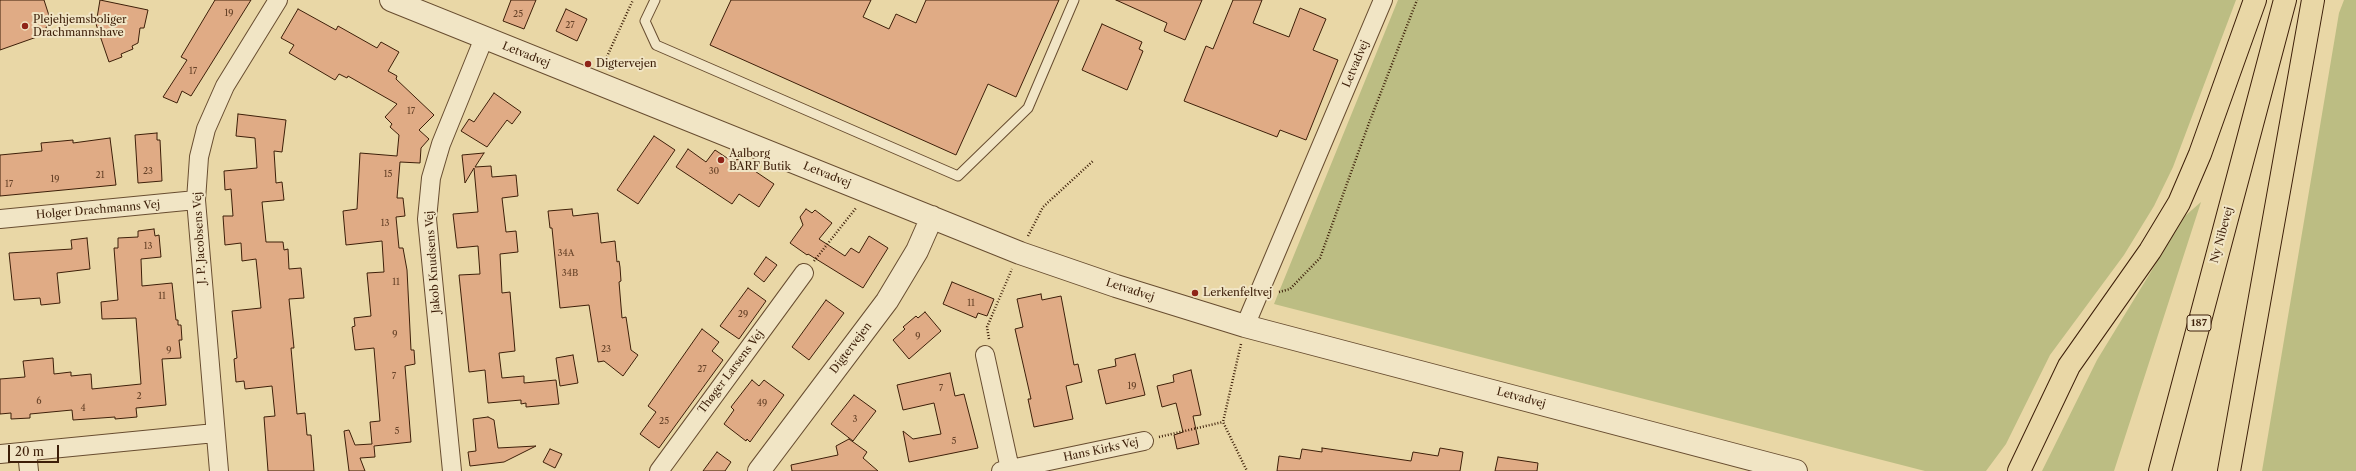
<!DOCTYPE html>
<html>
<head>
<meta charset="utf-8">
<style>
  body { margin:0 }
  #map { position:relative; width:2356px; height:471px; overflow:hidden; background:#e9d7a6; font-family:"Libre Caslon Text",serif }
  canvas { display:block }
  .scale { position:absolute; left:8px; top:445px; width:51px; height:18px; box-sizing:border-box; border:2px solid #3d1f09; border-top:0; padding-left:5px; font-size:12px; line-height:14px; white-space:nowrap; color:#3d1f09; -webkit-text-stroke:3px #f1e5c5; paint-order:stroke }
</style>
</head>
<body>
<div id="map">
<canvas width="2356" height="471"></canvas>
<div class="scale">20 m</div>
</div>
<script>
const g = document.querySelector('canvas').getContext('2d');
g.lineJoin = 'round';
function paint(path, color) {
  g.fillStyle = color;
  g.fill(path, 'evenodd');
}
function shape(rows) {
  const path = new Path2D();
  for (const r of rows) {
    path.moveTo(r[0], r[1]);
    for (let i = 2; i < r.length; i += 2) path.lineTo(r[i], r[i + 1]);
  }
  return path;
}
function trace(path, color, width, dash) {
  g.strokeStyle = color;
  g.lineWidth = width;
  g.lineCap = dash ? 'butt' : 'round';
  g.setLineDash(dash || []);
  g.stroke(path);
}
function label(font, color, halo, rows, align = 'center') {
  g.font = font + ' "Libre Caslon Text",serif';
  g.lineWidth = 4;
  g.setLineDash([]);
  g.textBaseline = 'middle';
  g.strokeStyle = halo;
  g.fillStyle = color;
  for (const [text, x, y, turn = 0] of rows) {
    g.save();
    g.translate(x, y);
    g.rotate((+turn || 0) * Math.PI / 180);
    g.textAlign = isNaN(turn) ? turn : align;
    if (halo) g.strokeText(text, 0, 0);
    g.fillText(text, 0, 0);
    g.restore();
  }
}
paint(shape([
  [1398,0,2236,0,2173,167,2154,206,2124,255,2050,355,2006,444,1986,471,1925,471,1274,304],
  [2344,0,2356,0,2356,471,2262,471,2339,13],
  [2201,202,2114,471,2042,471,2097,360,2185,216]
]), '#bcbd83');
const building = shape([
  [0,0,44,0,52,25,46,27,48,33,0,50,0,0],
  [100,0,148,10,144,28,140,28,138,43,132,46,133,49,121,54,122,57,109,62,96,24,100,0],
  [215,0,251,0,191,96,182,91,177,103,163,97,187,60,181,57,215,0],
  [511,0,536,0,524,29,503,21,511,0],
  [731,0,871,0,863,17,889,29,896,14,916,23,926,0,1059,0,1016,97,988,84,956,155,710,45,731,0],
  [1116,0,1202,0,1185,40,1164,31,1167,23,1116,0],
  [1233,0,1262,0,1253,23,1289,37,1300,8,1326,19,1313,50,1338,60,1306,140,1280,130,1277,137,1184,101,1206,46,1213,49,1233,0],
  [298,9,336,30,338,26,377,48,381,42,399,52,388,71,397,76,396,79,434,115,419,130,429,139,421,148,420,163,400,162,397,198,403,198,405,216,396,217,399,248,403,248,407,270,411,350,414,350,415,364,405,366,411,442,374,446,375,457,360,458,365,471,349,471,344,431,349,430,355,445,372,444,370,422,380,421,374,348,355,350,352,327,355,326,354,318,371,316,367,273,384,272,382,241,346,245,343,211,357,209,360,153,397,156,399,135,390,127,392,124,385,117,397,104,348,76,347,78,339,74,335,80,289,53,294,45,281,38,298,9],
  [566,9,587,19,577,41,556,31,566,9],
  [1102,24,1142,42,1139,49,1143,51,1127,90,1082,70,1102,24],
  [494,93,521,112,512,124,507,120,487,147,461,131,469,119,474,122,494,93],
  [238,114,286,120,282,152,274,151,276,183,282,182,284,200,262,202,266,242,283,242,284,250,288,249,289,269,301,268,304,298,289,299,294,348,291,348,297,414,305,413,307,435,311,435,314,471,268,471,264,417,275,416,272,386,245,389,244,381,236,382,234,359,237,358,232,311,261,308,256,259,242,261,241,243,225,245,223,216,233,216,231,189,225,190,224,171,257,168,255,138,236,136,238,114],
  [157,133,157,140,160,140,162,181,138,183,135,135,157,133],
  [654,136,675,150,638,204,617,190,654,136],
  [110,138,116,185,0,196,0,155,42,151,41,143,73,140,73,143,110,138],
  [688,149,706,162,715,150,730,160,731,158,736,161,737,159,774,184,759,207,739,194,732,204,676,167,688,149],
  [484,153,475,167,491,166,492,177,516,175,518,196,502,198,506,232,516,231,518,252,500,254,502,293,510,292,515,351,499,353,502,378,524,376,524,383,556,380,559,404,526,407,526,403,521,404,521,400,488,403,485,370,469,372,459,275,480,274,478,246,457,248,453,214,478,212,474,168,465,183,462,155,484,153],
  [572,209,573,216,598,213,601,243,615,241,617,262,619,261,620,267,621,281,619,282,622,318,626,317,631,350,638,355,623,376,604,361,598,362,589,305,560,308,552,228,550,228,548,211,572,209],
  [806,209,812,213,815,210,832,223,819,239,845,256,851,248,859,253,869,236,888,248,863,288,808,254,807,255,790,243,803,225,800,217,806,209],
  [154,229,155,236,159,235,161,257,141,259,142,286,172,283,176,320,178,320,178,325,181,325,182,340,179,340,181,358,162,359,166,405,136,408,137,417,115,419,115,417,73,420,72,410,30,414,30,418,11,419,11,413,0,414,0,379,25,377,23,361,53,358,54,374,71,372,71,376,91,374,92,389,141,384,136,318,102,319,101,302,118,300,114,248,118,248,118,238,138,237,138,231,154,229],
  [87,238,90,269,57,273,60,303,41,305,40,298,14,300,9,253,72,249,71,240,87,238],
  [766,257,777,265,764,282,754,274,766,257],
  [952,282,994,299,987,316,978,313,976,318,943,304,952,282],
  [748,288,766,301,739,339,720,326,748,288],
  [1041,294,1042,300,1061,296,1074,365,1078,364,1082,382,1066,386,1073,419,1034,427,1028,399,1031,399,1015,329,1023,327,1017,299,1041,294],
  [826,300,844,313,809,360,792,347,826,300],
  [925,312,941,331,909,359,893,340,905,329,903,327,916,316,918,318,925,312],
  [702,329,719,342,712,351,723,360,659,448,640,434,656,412,648,406,702,329],
  [1135,354,1145,395,1106,404,1098,370,1116,366,1115,359,1135,354],
  [573,355,578,383,560,386,556,358,573,355],
  [1191,370,1201,415,1193,416,1199,444,1177,449,1174,435,1183,432,1176,403,1162,407,1157,386,1174,382,1173,375,1191,370],
  [950,373,955,396,964,394,978,448,909,462,903,431,913,439,941,434,934,403,903,410,897,385,950,373],
  [752,380,759,386,764,380,784,395,750,442,747,439,746,441,724,424,734,410,731,407,752,380],
  [854,395,876,411,853,441,831,424,854,395],
  [488,417,494,420,498,448,536,446,504,462,470,466,468,452,476,451,473,419,488,417],
  [849,439,867,452,863,458,878,471,792,471,791,465,838,455,836,446,849,439],
  [1322,448,1411,461,1413,452,1438,456,1440,448,1463,452,1460,471,1277,471,1279,456,1300,459,1302,449,1322,452,1322,448],
  [550,449,562,454,555,468,543,462,550,449],
  [717,452,731,462,725,471,703,471,717,452],
  [1498,457,1538,463,1537,471,1495,471,1498,457]
]);
paint(building, '#e0ab85');
trace(building, '#3d1f09', 1);
const service = shape([
  [655,0,645,21,656,45,958,176,1028,108,1074,0]
]);
const minor = shape([
  [0,219,196,200],
  [1245,326,1383,0],
  [985,355,1010,469],
  [27,452,29,471],
  [0,454,215,433],
  [219,471,196,200,199,157,206,129,225,86,278,0],
  [452,471,427,219,431,178,441,144,484,38],
  [659,471,804,273],
  [1001,471,1144,441]
]);
const tertiary = shape([
  [391,0,1020,253,1116,286,1245,326,1796,471],
  [759,471,887,301,917,251,932,217]
]);
const trunk = shape([
  [2019,471,2069,366,2150,251,2179,203,2200,154,2255,0],
  [2160,471,2285,0],
  [2229,471,2313,0]
]);
trace(service, '#684d30', 11);
trace(minor, '#684d30', 20);
trace(tertiary, '#684d30', 24);
trace(trunk, '#3d1f09', 24);
trace(shape([
  [603,65,633,0],
  [1028,236,1043,207,1094,160],
  [814,261,856,208],
  [1279,292,1290,289,1320,258,1369,123,1417,0],
  [989,339,987,327,1012,269],
  [1241,344,1223,422,1247,471],
  [1159,437,1223,422]
]), '#3d1f09', 2.5, [1, 2]);
trace(service, '#f1e5c5', 9);
trace(minor, '#f1e5c5', 18);
trace(tertiary, '#f1e5c5', 22);
trace(trunk, '#e9d7a6', 22);
for (const [x, y, r, color] of [
  [25,26,4,"#8f2418"],
  [588,64,4,"#8f2418"],
  [721,160,4,"#8f2418"],
  [1195,293,4,"#8f2418"]
]) {
  const dot = new Path2D();
  dot.arc(x, y, r, 0, 2 * Math.PI);
  g.fillStyle = color;
  g.fill(dot);
  trace(dot, '#f1e5c5', 1.5);
}
label('9px', '#664228', null, [
  ["19",229,13],
  ["25",518,14],
  ["27",570,25],
  ["17",193,71],
  ["17",411,111],
  ["23",148,171],
  ["30",714,171],
  ["15",388,174],
  ["21",100,175],
  ["19",55,179],
  ["17",9,184],
  ["13",385,223],
  ["13",148,246],
  ["34A",566,253],
  ["34B",570,273],
  ["11",396,282],
  ["11",162,296],
  ["11",971,303],
  ["29",743,314],
  ["9",395,334],
  ["9",918,336],
  ["23",606,349],
  ["9",169,350],
  ["27",702,369],
  ["7",394,376],
  ["19",1132,386],
  ["7",941,388],
  ["2",139,396],
  ["6",39,401],
  ["49",762,403],
  ["4",83,408],
  ["3",855,419],
  ["25",664,421],
  ["5",397,431],
  ["5",954,441]
]);
for (const [x, y, w] of [
  [2199,323,24]
]) {
  const box = new Path2D();
  box.roundRect(x - w / 2, y - 8, w, 16, 3);
  g.fillStyle = '#f1e5c5';
  g.fill(box);
  trace(box, '#3d1f09', 1);
}
label('bold 10px', '#3d1f09', null, [
  ["187",2199,323]
]);
label('11px', '#3d1f09', '#f1e5c5', [
  ["Plejehjemsboliger",33,20],
  ["Drachmannshave",33,33],
  ["Digtervejen",596,64],
  ["Aalborg",729,154],
  ["BARF Butik",729,167],
  ["Lerkenfeltvej",1203,293]
], 'left');
label('11px', '#3d1f09', '#f1e5c5', [
  ["Letvadvej",526,55,22],
  ["Letvadvej",1356,64,-67],
  ["Letvadvej",827,175,22],
  ["Holger Drachmanns Vej",98,210,-5],
  ["Ny Nibevej",2222,235,-75],
  ["J. P. Jacobsens Vej",200,238,-93],
  ["Jakob Knudsens Vej",433,262,-94],
  ["Letvadvej",1130,290,18],
  ["Digtervejen",851,348,-53],
  ["Thøger Larsens Vej",731,372,-53],
  ["Letvadvej",1521,398,15],
  ["Hans Kirks Vej",1101,450,-12]
]);
</script>
</body>
</html>
